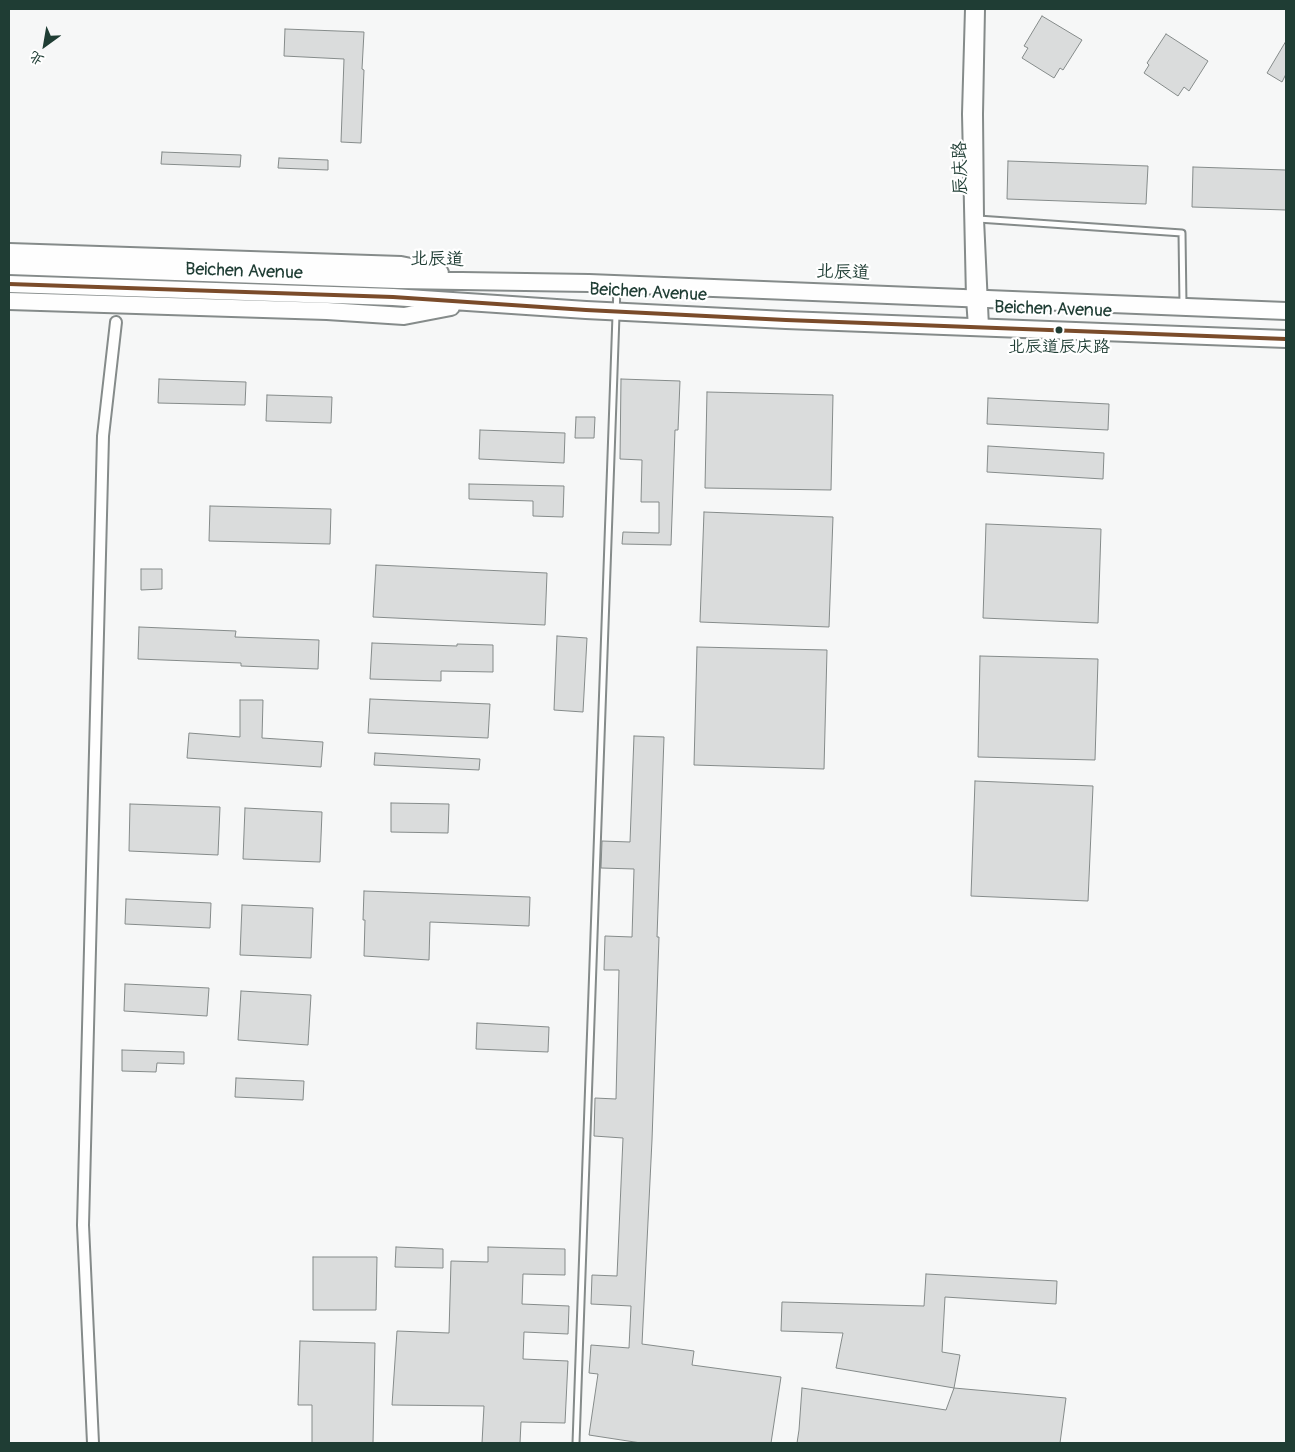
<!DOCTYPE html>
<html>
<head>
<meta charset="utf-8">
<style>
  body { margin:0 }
  #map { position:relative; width:1295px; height:1452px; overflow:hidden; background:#f6f7f7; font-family:Pangolin,"LXGW WenKai TC",sans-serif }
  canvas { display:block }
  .frame { position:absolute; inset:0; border:10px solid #1f3d34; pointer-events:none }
  .north { position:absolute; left:20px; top:20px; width:50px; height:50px; -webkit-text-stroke:4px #fff; paint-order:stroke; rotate:212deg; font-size:14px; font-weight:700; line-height:20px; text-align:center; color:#1f3d34 }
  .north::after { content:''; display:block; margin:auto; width:18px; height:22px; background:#1f3d34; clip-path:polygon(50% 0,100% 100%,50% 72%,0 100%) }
</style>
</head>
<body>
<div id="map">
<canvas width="1295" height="1452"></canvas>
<div class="frame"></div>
<div class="north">北</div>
</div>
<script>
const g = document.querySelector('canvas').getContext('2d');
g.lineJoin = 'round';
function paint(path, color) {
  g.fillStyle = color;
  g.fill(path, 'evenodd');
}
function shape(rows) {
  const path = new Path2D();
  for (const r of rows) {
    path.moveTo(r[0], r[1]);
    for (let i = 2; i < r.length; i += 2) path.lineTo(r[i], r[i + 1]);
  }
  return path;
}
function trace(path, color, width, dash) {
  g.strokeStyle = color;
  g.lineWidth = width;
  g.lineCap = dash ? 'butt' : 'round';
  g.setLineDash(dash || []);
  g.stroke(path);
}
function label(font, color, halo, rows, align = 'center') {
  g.font = font + ' Pangolin,"LXGW WenKai TC",sans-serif';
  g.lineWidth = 4.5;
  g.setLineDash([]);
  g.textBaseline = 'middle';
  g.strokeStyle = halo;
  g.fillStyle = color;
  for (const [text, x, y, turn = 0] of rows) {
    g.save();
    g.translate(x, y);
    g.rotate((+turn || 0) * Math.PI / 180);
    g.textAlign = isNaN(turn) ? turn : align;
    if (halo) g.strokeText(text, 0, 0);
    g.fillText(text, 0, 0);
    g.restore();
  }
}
const building = shape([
  [1042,16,1082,40,1063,70,1060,68,1054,78,1022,58,1028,48,1024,46,1042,16],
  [285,29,364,32,362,69,364,70,361,143,341,142,344,59,284,56,285,29],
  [1166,34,1208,61,1189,91,1184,87,1178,96,1144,73,1149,65,1147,63,1166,34],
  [1286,41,1286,74,1282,82,1267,73,1286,41],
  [162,152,241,155,240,167,161,164,162,152],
  [279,158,328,160,328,170,278,168,279,158],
  [1008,161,1148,166,1146,204,1007,199,1008,161],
  [1193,167,1286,170,1286,210,1192,207,1193,167],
  [159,379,246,382,245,405,158,403,159,379],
  [621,379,680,381,678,430,675,430,671,545,622,544,623,532,659,533,659,502,641,502,642,460,620,459,621,379],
  [707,392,833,395,831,490,705,488,707,392],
  [267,395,332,397,331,423,266,421,267,395],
  [988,398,1109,404,1108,430,987,424,988,398],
  [576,417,595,417,594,438,575,438,576,417],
  [480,430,565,433,564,463,479,459,480,430],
  [988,446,1104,453,1103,479,987,472,988,446],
  [469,484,564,486,563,517,533,516,533,501,469,499,469,484],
  [210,506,331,509,330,544,209,541,210,506],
  [704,512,833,517,829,627,700,622,704,512],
  [986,524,1101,529,1098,623,983,618,986,524],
  [376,565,547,573,545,625,373,617,376,565],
  [141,569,162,569,162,589,141,590,141,569],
  [139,627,236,631,235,637,319,640,318,669,241,666,241,663,138,659,139,627],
  [557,636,587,638,583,712,554,710,557,636],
  [372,643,457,646,457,644,493,645,493,672,441,671,441,681,370,679,372,643],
  [697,647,827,650,824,769,694,765,697,647],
  [980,656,1098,659,1095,760,978,757,980,656],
  [370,699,490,704,488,738,368,733,370,699],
  [240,700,263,700,262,738,323,742,321,767,187,758,189,733,240,737,240,700],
  [634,736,664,737,657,937,659,937,652,1140,642,1344,694,1351,692,1365,781,1377,771,1443,641,1443,589,1435,598,1374,589,1373,591,1345,629,1348,631,1306,591,1304,592,1275,617,1276,623,1138,594,1136,595,1098,616,1099,619,970,604,970,605,936,632,937,634,869,601,868,602,841,630,842,634,736],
  [375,753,480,759,479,770,374,765,375,753],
  [975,781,1093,786,1088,901,971,896,975,781],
  [391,803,449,804,448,833,391,832,391,803],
  [130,804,220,807,218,855,129,851,130,804],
  [245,808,322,812,320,862,243,859,245,808],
  [364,891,530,897,529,926,430,922,429,960,364,956,365,920,363,920,364,891],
  [126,899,211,903,210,928,125,924,126,899],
  [242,905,313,908,311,958,240,955,242,905],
  [125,984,209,988,207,1016,124,1011,125,984],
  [241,991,311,995,308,1045,238,1040,241,991],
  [477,1023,549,1027,548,1052,476,1049,477,1023],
  [122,1050,184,1052,184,1064,157,1063,156,1072,122,1071,122,1050],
  [236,1078,304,1081,303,1100,235,1097,236,1078],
  [396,1247,443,1249,443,1268,395,1267,396,1247],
  [488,1247,565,1249,565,1275,523,1274,522,1304,569,1306,568,1334,524,1332,523,1359,568,1361,565,1423,521,1422,520,1443,482,1443,484,1406,392,1405,397,1331,449,1333,451,1261,488,1262,488,1247],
  [313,1257,377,1257,376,1310,313,1310,313,1257],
  [926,1274,1057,1281,1056,1304,945,1297,942,1352,960,1355,954,1388,836,1368,843,1333,781,1331,782,1302,924,1306,926,1274],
  [300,1341,375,1343,373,1443,312,1443,312,1405,298,1405,300,1341],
  [802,1388,946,1410,954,1388,1066,1398,1060,1443,797,1443,799,1430,802,1388]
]);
paint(building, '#dadcdc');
trace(building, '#858b8a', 1);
const service = shape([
  [978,219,1182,233,1183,305],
  [576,1443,617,287]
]);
const minor = shape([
  [971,9,968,114,972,298,974,327],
  [979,9,977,114,978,219,983,327],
  [93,1443,83,1225,103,436,116,322]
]);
const primary = shape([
  [9,252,401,265,440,273],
  [9,266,398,280,589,283,1286,311],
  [9,284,393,297,586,310,786,320,1286,339],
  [9,301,327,311,404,316,451,307]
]);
trace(service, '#858b8a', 9);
trace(minor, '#858b8a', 14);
trace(primary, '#858b8a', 20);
trace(service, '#fefefe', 5);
trace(minor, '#fefefe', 10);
trace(primary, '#fefefe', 16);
trace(shape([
  [9,284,393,297,586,310,786,320,1286,339]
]), '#7a4b2a', 4);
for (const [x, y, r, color] of [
  [1059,330,4.5,"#1f3d34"]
]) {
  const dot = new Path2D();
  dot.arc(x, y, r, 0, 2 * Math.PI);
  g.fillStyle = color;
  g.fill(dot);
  trace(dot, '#fff', 2);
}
label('17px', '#1f3d34', '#fff', [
  ["北辰道辰庆路",1059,348]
]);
label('18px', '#1f3d34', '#fff', [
  ["辰庆路",961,168,-91],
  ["北辰道",437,260,1],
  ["Beichen Avenue",244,272,2],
  ["北辰道",843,273,2],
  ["Beichen Avenue",648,293,3],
  ["Beichen Avenue",1053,310,2]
]);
</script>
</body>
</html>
